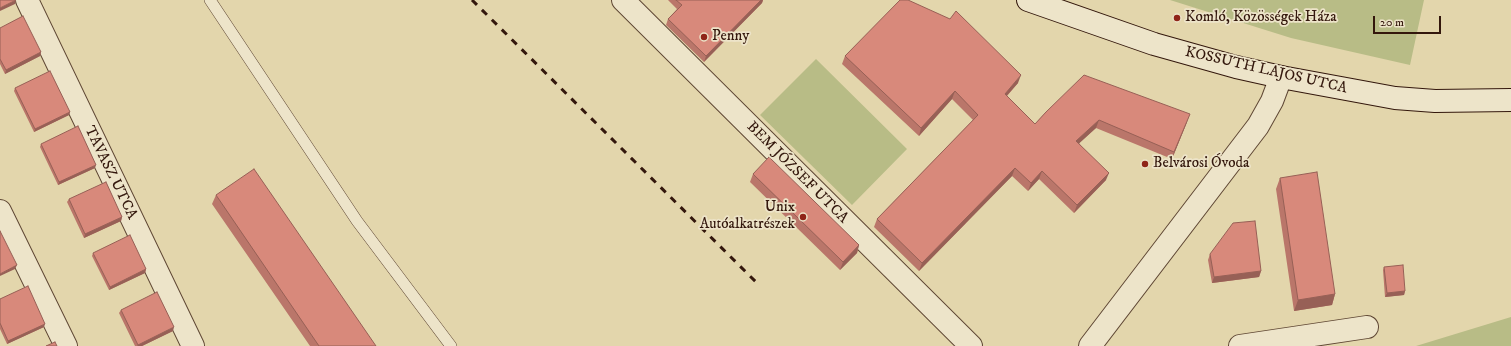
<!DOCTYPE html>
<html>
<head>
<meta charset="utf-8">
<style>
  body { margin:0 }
  #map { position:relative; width:1511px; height:346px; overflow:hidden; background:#e3d6ac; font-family:"IM FELL DW Pica",serif }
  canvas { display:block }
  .scale { position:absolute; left:1373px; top:16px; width:68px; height:18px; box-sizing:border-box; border:2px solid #33170c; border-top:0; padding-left:5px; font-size:12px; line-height:14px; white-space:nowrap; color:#33170c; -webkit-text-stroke:3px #ede4c9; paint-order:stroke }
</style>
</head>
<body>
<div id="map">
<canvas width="1511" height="346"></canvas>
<div class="scale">20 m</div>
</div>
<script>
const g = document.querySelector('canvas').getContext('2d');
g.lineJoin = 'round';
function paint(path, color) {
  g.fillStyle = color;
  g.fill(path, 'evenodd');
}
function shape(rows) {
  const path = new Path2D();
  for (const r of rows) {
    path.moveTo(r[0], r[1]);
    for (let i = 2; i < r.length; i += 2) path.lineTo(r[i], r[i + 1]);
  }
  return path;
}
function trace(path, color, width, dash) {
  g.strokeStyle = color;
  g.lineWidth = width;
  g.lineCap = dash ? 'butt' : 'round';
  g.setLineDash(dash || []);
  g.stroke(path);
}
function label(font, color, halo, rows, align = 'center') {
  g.font = font + ' "IM FELL DW Pica",serif';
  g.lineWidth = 3.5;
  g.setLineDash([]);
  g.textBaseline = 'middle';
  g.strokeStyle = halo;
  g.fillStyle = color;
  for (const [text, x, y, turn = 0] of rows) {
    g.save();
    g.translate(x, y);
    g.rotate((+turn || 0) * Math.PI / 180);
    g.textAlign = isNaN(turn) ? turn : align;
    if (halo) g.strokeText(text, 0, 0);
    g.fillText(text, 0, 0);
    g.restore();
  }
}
paint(shape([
  [1170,0,1424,0,1410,65,1291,38],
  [816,59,907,149,852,205,760,115],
  [1511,317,1511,346,1416,346]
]), '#b8bc86');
const lane = shape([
  [210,0,357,221,451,346]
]);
const street = shape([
  [27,0,193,346],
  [623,0,971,346],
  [0,211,66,346],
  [1090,346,1258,126,1272,101,1281,77],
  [1240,346,1367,327]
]);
const secondary = shape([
  [1028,0,1154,44,1236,67,1281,77,1395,98,1435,101,1511,100]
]);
trace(lane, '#5f4734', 12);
trace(street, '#5f4734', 24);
trace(secondary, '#33170c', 24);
trace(lane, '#ede4c9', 11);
trace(street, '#ede4c9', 22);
trace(secondary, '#ede4c9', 22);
trace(shape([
  [472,0,758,284]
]), '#33170c', 3, [7, 7]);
paint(shape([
  [668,0,763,0,762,3,704,62,666,25,668,19,677,9],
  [0,28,41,52,40,56,5,74,0,64],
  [845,56,1018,83,1007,96,1035,124,1046,112,1187,122,1172,159,1096,128,1079,143,1106,180,1074,213,1039,179,1028,191,1012,176,919,271,874,227,877,219,973,120,952,99,919,136,842,64],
  [15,88,70,112,69,115,34,132,14,91],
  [41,144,95,168,58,185,40,147],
  [753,174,859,245,857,253,840,270,750,182],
  [1280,178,1335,294,1332,305,1294,311,1276,189],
  [216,195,376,346,310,346,212,204],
  [69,199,122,217,121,221,84,238,67,202],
  [93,253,146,269,145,273,109,290,92,256],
  [1210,254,1261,271,1259,277,1212,283,1208,260],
  [1384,267,1405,291,1404,295,1385,297,1383,270],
  [0,299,44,327,7,344,0,329],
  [121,310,173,331,142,346,135,346,119,313]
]), '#ba766a');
paint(shape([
  [16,0,15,4,0,11,0,8],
  [761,0,763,0,762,3,704,62,706,56],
  [41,52,40,56,5,74,6,70],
  [1021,75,1018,83,1002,101,1005,94],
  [955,91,952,99,919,136,921,128],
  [70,112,69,115,34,132,35,129],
  [1190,114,1187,122,1172,159,1174,152],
  [1099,120,1096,128,1073,149,1076,141],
  [96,165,95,168,58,185,59,182],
  [1015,168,1012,176,919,271,922,263],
  [1042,171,1039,179,1028,191,1031,183],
  [1109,173,1106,180,1074,213,1077,205],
  [122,217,121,221,84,238,85,234],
  [859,245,857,253,840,270,843,262],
  [17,265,15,269,0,276,0,274],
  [146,269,145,273,109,290,110,287],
  [1261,271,1259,277,1212,283,1214,277],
  [1405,291,1404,295,1385,297,1387,293],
  [1335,294,1332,305,1294,311,1298,300],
  [45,324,44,327,7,344,8,341],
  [174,327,173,331,142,346,137,346,138,345]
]), '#976056');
const building = shape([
  [0,0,16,0,0,8,0,0],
  [676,0,761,0,706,56,668,19,682,5,676,0],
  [900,0,908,0,950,19,956,11,1021,75,1005,94,1035,124,1046,112,1084,75,1190,114,1174,152,1099,120,1076,141,1109,173,1077,205,1042,171,1031,183,1015,168,922,263,877,219,978,115,955,91,921,128,845,56,900,0],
  [23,16,41,52,6,70,0,59,0,28,23,16],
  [50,71,70,112,35,129,15,88,50,71],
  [78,126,96,165,59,182,41,144,78,126],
  [769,157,859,245,843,262,753,174,769,157],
  [254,169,376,346,319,346,216,195,254,169],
  [1317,172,1335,294,1298,300,1280,178,1317,172],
  [106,182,122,217,85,234,69,199,106,182],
  [1255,221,1261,271,1214,277,1210,254,1233,223,1255,221],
  [0,231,17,265,0,274,0,231],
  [130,235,146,269,110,287,93,253,130,235],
  [1403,265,1405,291,1387,293,1384,267,1403,265],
  [28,286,45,324,8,341,0,323,0,299,28,286],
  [157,292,174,327,138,345,121,310,157,292],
  [55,342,57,346,46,346,55,342]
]);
paint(building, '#d8897b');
trace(building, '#976056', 1);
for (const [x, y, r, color] of [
  [1177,18,4,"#8f2418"],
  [704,37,4,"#8f2418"],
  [1145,164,4,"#8f2418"],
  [803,217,4,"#8f2418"]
]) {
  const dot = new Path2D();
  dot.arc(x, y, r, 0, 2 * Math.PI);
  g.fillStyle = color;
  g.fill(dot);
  trace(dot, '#ede4c9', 1.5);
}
label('15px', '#33170c', '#ede4c9', [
  ["Komló, Közösségek Háza",1185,18],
  ["Penny",712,37],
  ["Belvárosi Óvoda",1153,164],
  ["Unix",795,208,"right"],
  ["Autóalkatrészek",795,225,"right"]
], 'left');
label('15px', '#33170c', '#ede4c9', [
  ["KOSSUTH LAJOS UTCA",1266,71,13],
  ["TAVASZ UTCA",110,173,64],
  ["BEM JÓZSEF UTCA",797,173,45]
]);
</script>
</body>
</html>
